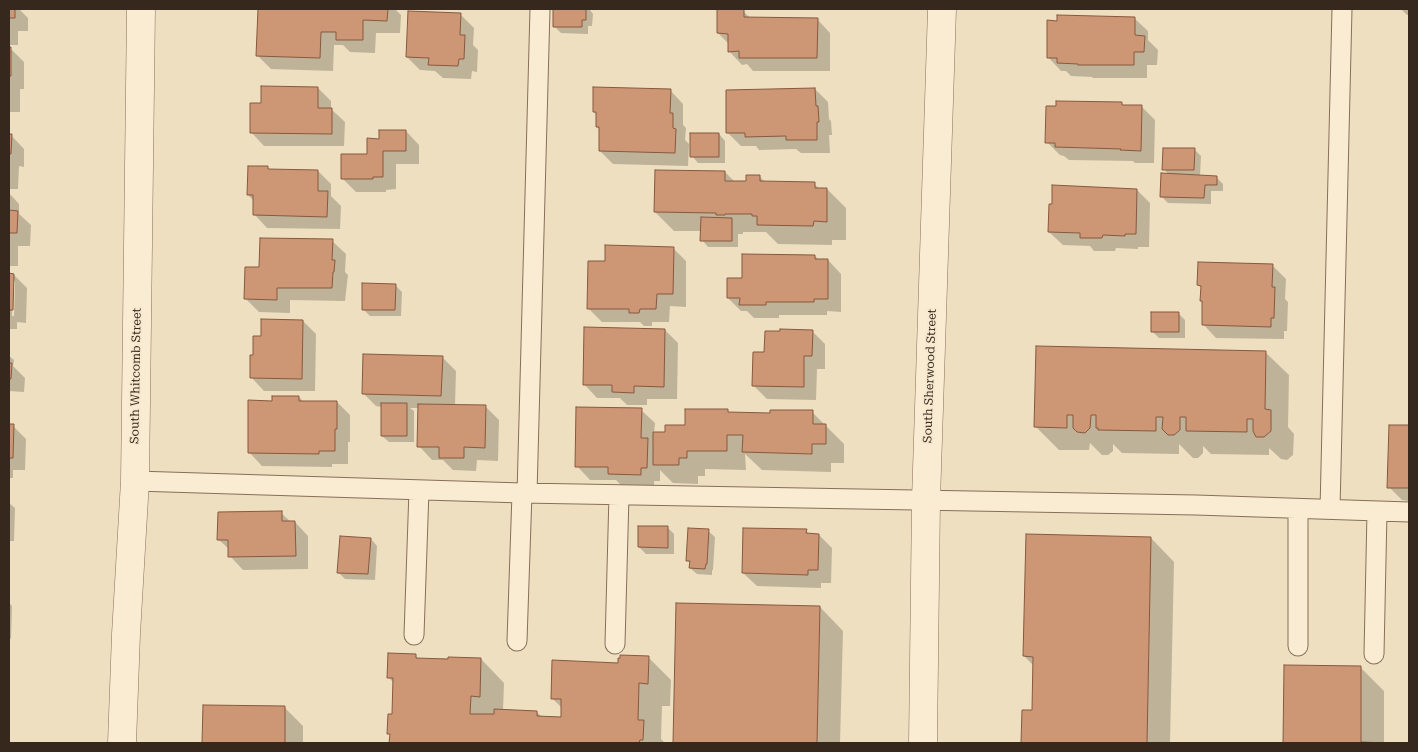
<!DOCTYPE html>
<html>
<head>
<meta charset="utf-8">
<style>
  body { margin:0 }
  #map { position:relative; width:1418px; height:752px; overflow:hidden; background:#eedfc0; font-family:"Roboto Serif",serif }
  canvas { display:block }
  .frame { position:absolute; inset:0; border:10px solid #36281c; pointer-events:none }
</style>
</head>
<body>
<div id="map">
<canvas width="1418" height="752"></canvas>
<div class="frame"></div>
</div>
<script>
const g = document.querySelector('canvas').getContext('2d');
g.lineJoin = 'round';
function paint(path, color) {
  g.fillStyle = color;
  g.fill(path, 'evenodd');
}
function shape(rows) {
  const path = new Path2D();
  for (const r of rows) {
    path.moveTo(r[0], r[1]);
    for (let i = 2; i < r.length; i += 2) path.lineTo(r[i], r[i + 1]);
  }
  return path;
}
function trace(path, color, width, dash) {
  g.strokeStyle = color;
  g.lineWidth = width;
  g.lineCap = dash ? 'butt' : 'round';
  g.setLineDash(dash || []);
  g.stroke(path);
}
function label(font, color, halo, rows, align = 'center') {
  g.font = font + ' "Roboto Serif",serif';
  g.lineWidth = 4;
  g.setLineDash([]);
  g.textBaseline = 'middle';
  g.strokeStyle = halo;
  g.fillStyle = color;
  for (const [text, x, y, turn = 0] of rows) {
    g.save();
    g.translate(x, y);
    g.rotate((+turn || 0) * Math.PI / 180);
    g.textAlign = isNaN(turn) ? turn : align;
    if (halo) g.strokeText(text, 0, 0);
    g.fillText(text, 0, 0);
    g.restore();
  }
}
paint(shape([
  [9,9,19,9,28,18,28,31,18,31,18,45,9,45],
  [259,9,395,9,401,15,400,33,376,33,375,53,350,52,343,45,334,45,333,71,271,69,258,56],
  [554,9,589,9,593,14,592,26,588,26,588,34,561,33,554,26],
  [1401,9,1409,9,1409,15,1407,15],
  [743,11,751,19,817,19,830,33,830,71,753,71,747,64,742,65,729,51,729,44,718,33],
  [460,14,474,28,473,45,478,50,477,72,472,71,471,79,443,78,435,71,420,70,407,57],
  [1134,18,1148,31,1148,40,1158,50,1157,65,1147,65,1147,78,1093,78,1092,77,1071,76,1066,71,1061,71,1048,57],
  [9,49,11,49,24,62,24,89,20,89,20,112,9,112],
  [318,88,331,101,331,109,345,122,344,146,264,146,251,132,262,104],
  [815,89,828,102,829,119,831,121,832,135,829,135,830,153,801,153,796,149,759,150,756,146,741,146,728,133],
  [670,90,683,104,683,125,686,128,685,140,689,144,688,166,613,164,600,151,600,130,597,127,597,115,594,112],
  [1121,103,1124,106,1141,106,1155,120,1154,163,1135,163,1133,161,1069,160,1064,156,1060,155,1047,142],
  [406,131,419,145,419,164,396,164,396,189,386,190,386,192,356,192,342,178,369,155,380,140],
  [9,133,24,149,24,167,19,166,18,189,9,189],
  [719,134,725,141,725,163,698,163,692,156],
  [1194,149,1201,156,1200,176,1216,177,1223,184,1223,191,1211,191,1211,204,1168,203,1162,197,1169,175,1164,169],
  [267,168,270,170,318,171,331,184,331,196,341,206,340,229,267,228,254,214,254,201,248,195],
  [725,172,735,182,747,182,759,176,766,183,814,184,820,189,827,189,846,208,846,240,832,240,832,245,778,244,766,232,743,232,743,234,738,234,738,247,708,247,702,240,702,231,674,231,655,212],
  [1137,190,1150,203,1149,247,1138,247,1138,249,1116,248,1115,251,1094,251,1090,246,1063,245,1049,232,1053,205],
  [9,193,19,204,19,214,31,225,30,246,18,246,18,266,9,266],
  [332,241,346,254,345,272,348,275,345,301,290,300,290,313,259,312,246,299,260,268],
  [673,248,686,261,686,307,670,306,669,322,652,322,652,326,644,326,640,322,602,322,588,308,606,262],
  [815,256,819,260,828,260,841,274,841,312,827,311,827,315,779,315,779,318,754,318,747,311,741,311,728,298,743,279],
  [1272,265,1286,279,1285,299,1288,302,1287,331,1284,331,1284,339,1216,338,1203,324,1202,288,1198,285],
  [9,272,12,275,14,275,27,288,26,323,17,322,17,329,9,329],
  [13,279,15,282,14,316,12,316],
  [395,285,402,292,401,316,370,316,364,310],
  [1178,313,1185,320,1185,338,1159,338,1152,331],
  [303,321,316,334,315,391,264,391,251,377,254,356,262,337],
  [665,330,678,343,677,399,647,399,647,405,627,405,620,398,597,398,584,384],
  [812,331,825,344,825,369,817,369,816,400,767,399,754,386,766,353],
  [1037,347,1265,352,1289,375,1288,427,1294,434,1293,455,1287,460,1281,459,1269,448,1269,455,1211,454,1203,446,1203,453,1198,458,1193,458,1179,444,1179,454,1122,453,1113,444,1113,451,1108,455,1102,455,1090,443,1089,450,1059,450,1035,426],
  [9,356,14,360,13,366,25,378,24,392,9,391],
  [443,358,456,371,455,406,485,406,499,420,498,461,477,460,476,471,453,470,443,460,432,460,419,446,419,408,410,408,414,411,414,442,389,442,382,436,382,407,376,406,363,393],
  [299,397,304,402,337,402,350,415,350,442,348,442,348,464,332,464,332,467,262,466,249,452,273,402],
  [641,410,655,423,654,433,666,434,727,411,730,414,771,414,812,412,844,444,844,463,831,463,831,472,762,470,745,454,746,470,705,469,705,476,698,476,698,484,673,483,660,470,660,481,654,481,654,488,623,487,616,480,590,480,577,466],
  [9,424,13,426,26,439,25,470,13,470,13,478,9,478],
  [1390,426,1409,427,1409,501,1402,500,1389,487],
  [9,503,15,508,14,541,9,541],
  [281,513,291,522,295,522,308,536,308,569,243,570,230,556,230,550,219,540],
  [668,528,674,534,674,554,646,554,639,547],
  [708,531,715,537,713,570,712,570,712,575,697,574,690,568,691,564,688,561],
  [806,531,810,535,819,535,832,548,831,583,821,583,821,588,757,586,743,573],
  [1151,538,1174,562,1170,743,1023,743,1023,711,1033,712,1034,666,1024,656],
  [371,539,377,546,375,580,345,579,338,572],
  [9,603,12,606,11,639,9,638],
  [678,604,820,607,843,631,840,743,674,743],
  [415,655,419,660,481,659,504,683,503,711,537,712,542,717,562,718,562,708,552,698,619,664,648,657,671,680,670,706,662,706,661,739,665,743,391,743,391,735,389,733,393,715,394,683,388,677],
  [1285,666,1361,668,1384,691,1384,743,1284,743],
  [204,706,284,707,303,726,303,743,203,743]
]), '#0003');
const building = shape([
  [9,9,15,9,15,18,9,18,9,9],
  [258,9,388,9,387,21,363,20,363,40,336,40,336,32,321,32,320,58,256,56,258,9],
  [553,9,586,9,586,20,582,20,582,27,553,27,553,9],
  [717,9,744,9,744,17,818,18,817,58,739,58,739,51,728,52,728,34,717,33,717,9],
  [408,11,461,13,460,35,465,35,464,59,459,59,458,66,428,65,429,58,406,57,408,11],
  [1057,15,1135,17,1135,35,1145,36,1144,52,1134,52,1134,65,1078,65,1078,64,1057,63,1057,58,1047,58,1047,20,1057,21,1057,15],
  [9,47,11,47,11,76,9,76,9,47],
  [261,86,318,87,318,108,332,108,332,134,250,133,250,103,261,103,261,86],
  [593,87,671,89,670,113,673,113,673,128,676,129,675,153,599,151,599,127,596,127,596,112,593,112,593,87],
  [815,88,816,106,818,106,819,122,817,122,817,140,786,140,786,136,745,137,745,133,726,133,726,90,815,88],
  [1056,101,1122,102,1122,105,1142,105,1141,151,1120,150,1121,149,1055,147,1055,143,1045,143,1046,106,1056,106,1056,101],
  [379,130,406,130,406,151,383,151,383,177,373,177,373,179,341,179,341,154,367,154,367,138,379,139,379,130],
  [690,133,719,133,719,157,690,157,690,133],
  [9,134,12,134,11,154,9,154,9,134],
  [1163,148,1195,148,1194,170,1162,170,1163,148],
  [248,166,268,166,268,169,318,170,318,191,328,191,327,217,253,215,253,195,247,195,248,166],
  [655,170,725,171,725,181,746,181,746,175,760,175,760,181,815,182,815,188,827,188,827,222,814,221,813,226,757,225,757,216,752,216,752,214,725,214,725,215,716,215,716,213,654,212,655,170],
  [1161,173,1217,176,1217,185,1205,185,1204,198,1160,197,1161,173],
  [1052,185,1137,189,1136,234,1125,234,1125,236,1103,235,1102,238,1080,238,1080,233,1048,232,1049,204,1052,204,1052,185],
  [9,210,18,211,17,233,9,233,9,210],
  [701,217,732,218,732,241,700,241,701,217],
  [260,238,333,239,332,260,335,260,334,272,333,272,332,288,277,288,277,300,244,299,245,267,259,267,260,238],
  [605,245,674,247,673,294,657,294,656,309,640,309,639,313,629,313,629,309,587,309,588,261,605,261,605,245],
  [742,254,815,255,815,259,828,259,828,299,814,299,814,302,766,302,766,305,739,305,740,298,727,298,727,278,742,278,742,254],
  [1198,262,1273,264,1272,287,1275,287,1274,318,1271,318,1271,327,1202,325,1202,301,1200,301,1201,286,1197,285,1198,262],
  [9,273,14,274,13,310,9,310,9,273],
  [362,283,396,284,395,310,362,310,362,283],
  [1151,312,1179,312,1179,332,1151,332,1151,312],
  [261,319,303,320,302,379,250,378,250,355,253,355,253,336,261,336,261,319],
  [584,327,665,329,664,387,634,386,634,393,612,392,612,385,583,385,584,327],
  [780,329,813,330,812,356,804,356,804,387,752,386,753,352,764,352,765,331,780,331,780,329],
  [1036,346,1266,351,1265,409,1271,410,1271,431,1264,437,1256,437,1253,431,1253,419,1247,419,1247,432,1186,431,1186,417,1180,417,1180,430,1174,435,1168,435,1162,429,1163,417,1156,417,1156,431,1098,430,1098,428,1096,428,1096,415,1091,415,1090,428,1085,433,1077,432,1073,428,1073,415,1067,415,1067,428,1034,427,1036,346],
  [363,354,443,356,441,396,362,394,363,354],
  [9,363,12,363,11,379,9,379,9,363],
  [272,396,299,396,299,401,337,401,337,429,335,429,335,451,319,451,319,454,248,453,248,400,272,401,272,396],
  [381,403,407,403,407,436,381,436,381,403],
  [418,404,486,405,485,448,464,447,464,458,439,458,439,447,417,447,418,404],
  [576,407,642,408,641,438,648,438,647,468,641,468,641,475,608,474,608,467,575,467,576,407],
  [685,409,728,409,728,412,770,413,770,410,813,410,813,424,826,424,826,444,812,444,812,454,742,452,743,435,727,435,727,451,687,451,687,458,679,458,679,465,653,465,653,432,665,432,665,425,685,425,685,409],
  [9,424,14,424,13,458,9,458,9,424],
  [1389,425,1409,425,1409,488,1387,488,1389,425],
  [282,511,282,521,295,521,296,556,228,557,228,540,217,540,218,512,282,511],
  [638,526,668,526,668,548,638,547,638,526],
  [688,528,709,529,707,564,706,564,705,569,689,568,690,561,686,561,688,528],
  [743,528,807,529,806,533,819,534,818,570,808,570,808,575,742,573,743,528],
  [1026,534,1151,537,1147,743,1021,743,1022,710,1032,710,1033,657,1023,656,1026,534],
  [340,536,371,538,368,574,337,573,340,536],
  [676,603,820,606,817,743,673,743,676,603],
  [388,653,416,654,416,658,448,659,448,657,481,658,480,697,471,696,470,714,494,714,494,709,537,711,537,716,561,717,561,699,551,699,552,660,618,663,618,658,620,658,620,655,649,656,648,684,639,683,638,720,644,720,643,740,640,740,639,743,389,743,390,734,387,734,388,714,392,714,393,678,387,678,388,653],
  [1284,665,1361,666,1361,742,1388,743,1283,743,1284,665],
  [203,705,285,706,285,743,202,743,203,705]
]);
paint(building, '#cd9775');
trace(building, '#87583d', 1);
const lane = shape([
  [135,481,522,493,1196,505,1409,512],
  [527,494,540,9],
  [1330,509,1342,9],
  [414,635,419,490],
  [517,641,522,493],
  [615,644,619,495],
  [1298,646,1298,509],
  [1374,654,1377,512]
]);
const street = shape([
  [122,743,126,634,135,481,141,9],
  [923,743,926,500,942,9]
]);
trace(lane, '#876f58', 21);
trace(street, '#876f58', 29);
trace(lane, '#f9ecd3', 19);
trace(street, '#f9ecd3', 28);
label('12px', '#36281c', '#f6e9cf', [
  ["South Whitcomb Street",136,376,-89],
  ["South Sherwood Street",930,376,-88]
]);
</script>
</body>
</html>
